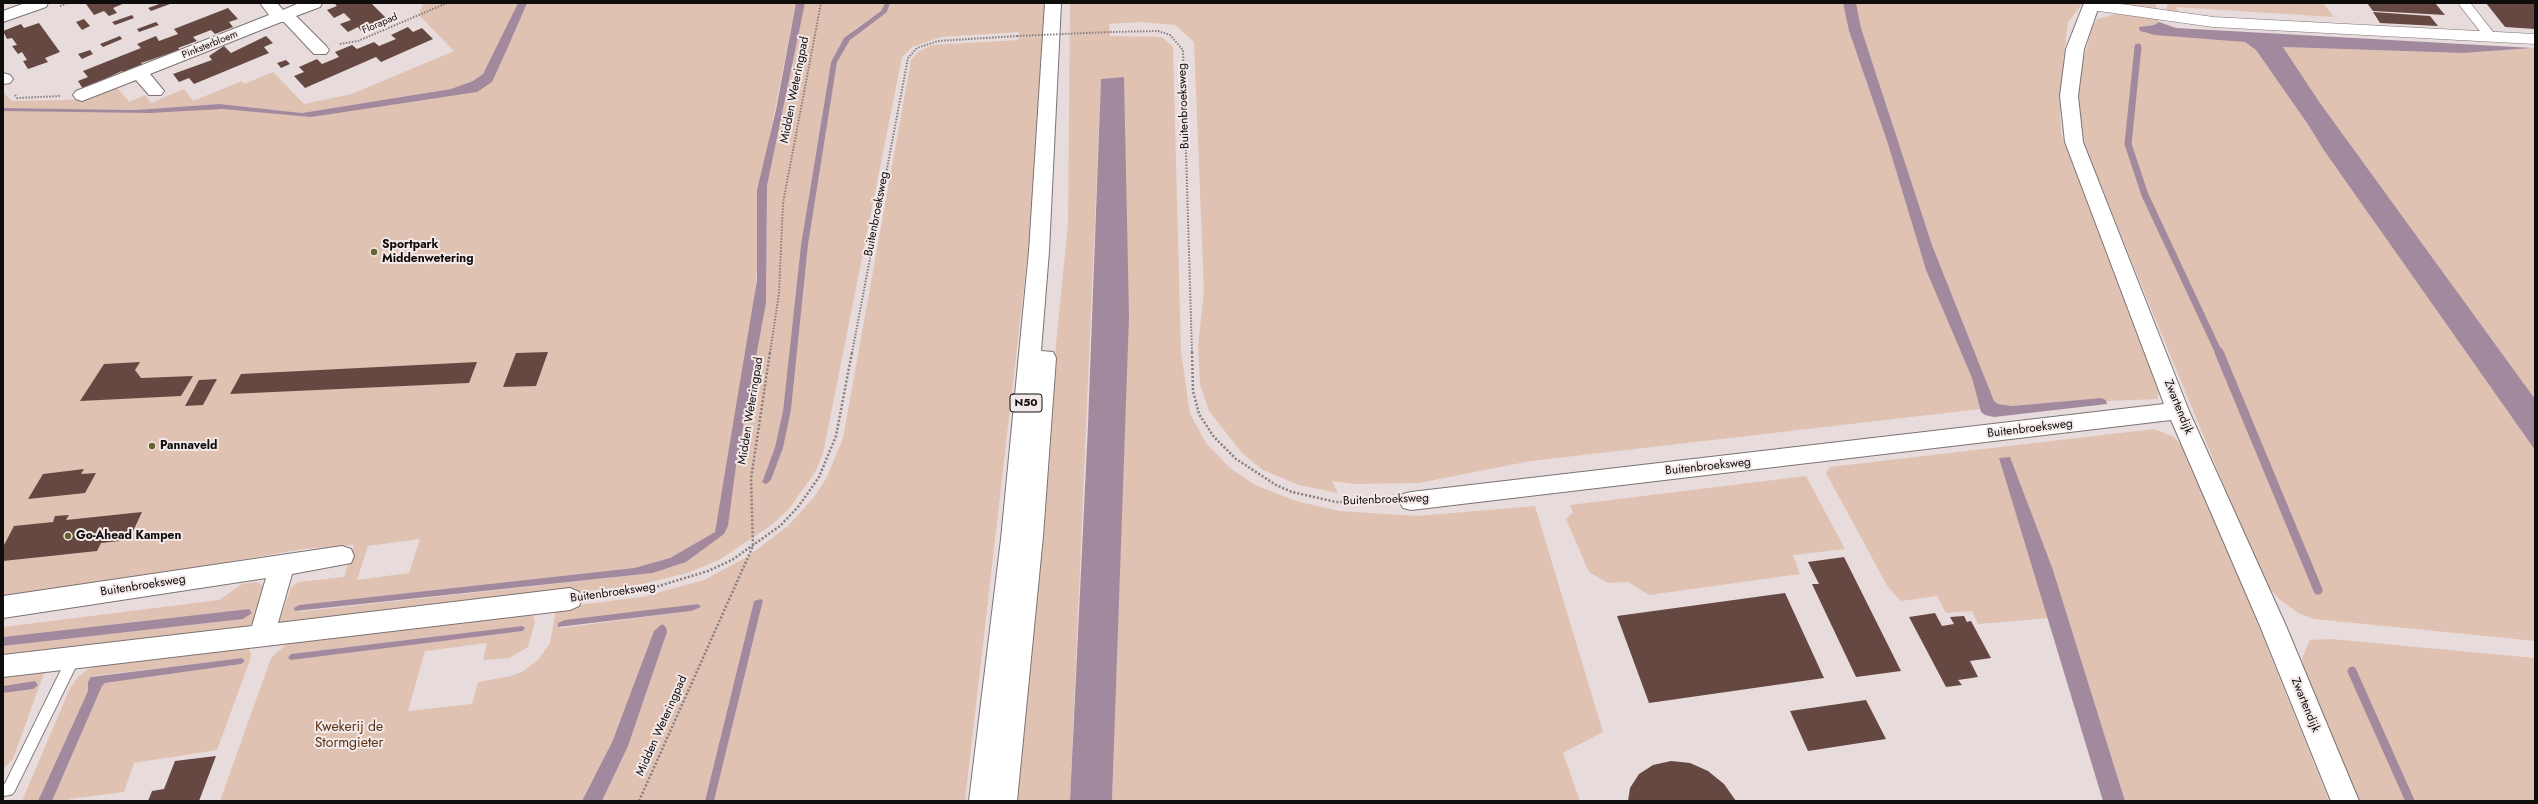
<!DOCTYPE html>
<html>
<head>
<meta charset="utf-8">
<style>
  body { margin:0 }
  #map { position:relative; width:2538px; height:804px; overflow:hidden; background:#e7dbdc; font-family:Jost,sans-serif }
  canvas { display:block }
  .frame { position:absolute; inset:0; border:4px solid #0f0c0c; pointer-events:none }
</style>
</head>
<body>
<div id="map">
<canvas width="2538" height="804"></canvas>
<div class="frame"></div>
</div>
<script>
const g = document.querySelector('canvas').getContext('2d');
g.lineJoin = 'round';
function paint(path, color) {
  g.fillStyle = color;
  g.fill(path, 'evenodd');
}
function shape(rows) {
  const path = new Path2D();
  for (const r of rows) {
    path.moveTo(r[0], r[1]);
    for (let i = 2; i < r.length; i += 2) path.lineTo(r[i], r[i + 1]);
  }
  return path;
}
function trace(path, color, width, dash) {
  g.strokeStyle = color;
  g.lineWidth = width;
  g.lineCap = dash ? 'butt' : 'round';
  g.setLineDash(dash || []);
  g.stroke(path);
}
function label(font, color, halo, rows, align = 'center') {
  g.font = font + ' Jost,sans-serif';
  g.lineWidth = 4;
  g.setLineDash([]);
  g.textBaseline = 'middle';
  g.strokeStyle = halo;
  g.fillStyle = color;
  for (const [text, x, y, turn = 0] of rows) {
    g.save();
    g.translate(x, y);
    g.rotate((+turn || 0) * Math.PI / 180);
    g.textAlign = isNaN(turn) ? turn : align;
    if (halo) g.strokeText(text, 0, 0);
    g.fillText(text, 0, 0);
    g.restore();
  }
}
paint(shape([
  [423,3,518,3,483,74,474,81,451,89,302,113,219,104,135,110,3,108,3,92,12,101,64,100,79,99,116,86,129,102,145,95,151,103,184,89,193,101,242,81,244,84,273,72,304,104,352,94,454,51,419,15],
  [527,3,796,3,768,145,754,304,715,532,670,558,634,568,299,605,297,612,653,573,678,565,724,534,728,526,736,466,766,303,767,186,805,3,885,3,881,11,854,30,831,62,801,245,783,411,775,447,763,480,771,480,783,448,791,410,808,245,837,62,844,47,858,32,887,12,890,3,1046,3,1031,226,965,801,714,801,763,600,758,599,754,601,705,801,602,801,628,746,667,632,582,801,220,801,271,658,292,639,531,610,535,622,528,647,509,658,483,660,487,643,425,651,408,711,472,704,478,682,511,676,522,672,538,660,550,643,556,610,562,607,642,597,704,580,747,557,788,526,815,496,827,477,843,438,911,60,918,52,932,45,1018,40,1019,32,941,37,912,47,902,57,823,454,815,472,789,509,770,526,719,560,687,573,639,585,286,626,278,625,291,587,299,582,344,577,354,545,303,549,3,600,3,110,113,112,216,107,304,115,482,87],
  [420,539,409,573,357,580,368,546],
  [698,604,691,611,561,628,558,623],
  [522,626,525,629,523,631,291,660,291,654],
  [1070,3,1843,3,1849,31,1888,144,1926,270,1972,378,1980,409,1531,461,1419,483,1355,484,1332,481,1338,493,1299,485,1263,470,1242,453,1209,411,1200,385,1198,346,1204,291,1194,42,1175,25,1141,22,1109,24,1110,36,1162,37,1173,47,1181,352,1190,414,1206,443,1230,468,1255,485,1296,501,1339,511,1417,516,1535,506,1603,732,1563,753,1580,801,1112,801,1120,562,1124,77,1101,79,1070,801,1010,801,1068,225],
  [1856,3,2083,3,2068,22,2063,62,2060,117,2062,136,2159,373,2158,399,2108,401,2101,398,2012,406,1998,404,1994,401,1932,245,1861,28],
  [2120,3,2156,3,2156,8,2166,10,2168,3,2323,3,2334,17,2176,7,2179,15],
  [2116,14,2158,18,2159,22,2154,25,2139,27,2145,33,2245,42,2256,50,2309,126,2323,149,2535,450,2535,641,2314,619,2300,614,2280,600,2268,586,2239,522,2080,136,2077,118,2079,76,2092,28,2097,19],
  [2283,47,2463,53,2535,48,2535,399,2320,103],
  [2154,429,2174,437,2190,456,2329,801,2125,801,2053,570,1999,458,2049,618,1978,624,1972,611,1946,613,1937,596,1901,601,1888,587,1826,473,1830,467],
  [1806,476,1845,549,1793,555,1800,574,1649,595,1628,582,1608,583,1589,572,1566,519,1573,512,1570,505],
  [256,582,264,586,253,623,246,628,3,660,3,646,242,619,252,612,249,609,3,637,3,627,219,600,242,584],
  [2331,639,2535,658,2535,801,2358,801,2304,671,2302,658,2310,640],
  [248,647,251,654,250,660,217,750,134,763,124,792,70,799,69,801,52,801,102,686,105,683,241,664,245,661,242,658,93,676,91,677,88,691,38,801,22,801,70,688,78,677,87,670,95,665],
  [31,669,44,673,13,759,3,769,3,693,33,689,35,681,3,686,3,672]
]), '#e0c2b2');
paint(shape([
  [518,3,527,3,508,47,492,82,477,92,311,117,223,109,149,113,3,111,3,108,135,110,219,104,302,113,451,89,473,81,483,74],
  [796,3,805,3,767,186,766,303,736,466,728,526,724,534,686,562,653,573,295,611,294,608,299,605,634,568,670,558,715,532,757,280,757,190,776,110],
  [885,3,890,3,887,12,850,40,837,62,808,245,791,410,783,448,771,480,766,484,762,482,763,480,775,447,783,411,801,245,831,62,844,38,881,11],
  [1843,3,1856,3,1861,28,1932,245,1994,401,1998,404,2012,406,2101,398,2106,400,2107,404,1994,417,1985,415,1981,412,1972,378,1926,270,1888,144,1849,31],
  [2159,22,2176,28,2533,48,2463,53,2283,47,2320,103,2535,399,2535,450,2323,149,2309,126,2256,50,2245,42,2155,35,2140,31,2139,27,2154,25],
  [1124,77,1129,316,1112,801,1070,801,1088,425,1101,79],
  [2010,457,2053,570,2125,801,2103,801,1999,458],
  [760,599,763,600,714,801,705,801,754,601],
  [698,604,701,607,691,611,558,627,558,623,565,620],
  [249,609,252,613,243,619,3,646,3,637],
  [662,624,666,627,667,632,628,746,602,801,582,801,613,740,654,631],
  [522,626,525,628,523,631,291,660,288,658,291,654],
  [242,658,245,661,241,664,105,683,102,686,52,801,38,801,88,691,88,682,91,677],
  [35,681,38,685,33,689,3,693,3,686]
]), '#a3899e');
trace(shape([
  [2138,47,2128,144,2145,195,2219,353]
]), '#a3899e', 7);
trace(shape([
  [2219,352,2318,590],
  [2352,671,2410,801]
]), '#a3899e', 9);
paint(shape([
  [88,3,125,3,113,8,117,13,109,16,104,11,94,15,86,4],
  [162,3,170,4,151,11,148,8],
  [334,3,371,3,388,20,361,31,358,27,348,32,340,24,351,20,344,13,334,18,327,10,337,6],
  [2367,3,2435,3,2445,15,2373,11],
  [2486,3,2535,3,2535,29,2505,27],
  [228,8,238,19,229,22,233,27,215,34,211,30,193,37,197,41,178,48,180,50,141,63,143,65,123,73,122,71,83,89,78,81,88,77,83,71,141,48,137,44,156,36,159,41,178,34,174,29],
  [2373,12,2430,16,2438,26,2380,23],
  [132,15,134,18,115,25,112,22],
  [84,19,90,26,82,30,76,22],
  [156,22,159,25,139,32,137,29],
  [39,23,60,52,45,58,48,62,28,69,23,61,27,60,22,52,18,54,12,46,17,45,12,38,7,39,3,31,21,24,24,28],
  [408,27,413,32,422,28,433,39,381,62,376,57,305,88,294,76,304,72,299,67,317,59,322,64,339,57,335,52,352,45,357,49,374,42,379,46,396,39,391,35],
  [120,36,122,39,103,47,100,44],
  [266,36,273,43,264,47,269,53,194,84,189,78,179,82,173,74,212,60,209,56,224,46,231,53],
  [90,50,93,54,82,59,78,54],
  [286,60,290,64,281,68,277,63],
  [548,352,536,386,503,387,516,353],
  [140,362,135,370,141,378,193,376,181,396,80,401,104,364],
  [477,362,469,383,230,394,241,374],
  [217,379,203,405,185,406,199,380],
  [84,469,81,474,96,473,85,493,28,499,43,474],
  [142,512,129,540,101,543,97,551,3,561,3,547,14,526,53,522,55,516,69,515,66,520],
  [1844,557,1901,671,1856,677,1812,584,1819,584,1808,562],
  [1785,593,1824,678,1649,703,1617,616],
  [1935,613,1942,626,1954,624,1950,617,1964,616,1967,622,1971,621,1991,658,1970,661,1978,677,1958,680,1962,685,1946,687,1909,617],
  [1866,700,1886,739,1808,751,1790,711],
  [216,756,199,801,148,801,152,791,164,789,175,761],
  [1671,761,1690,763,1708,771,1724,784,1736,801,1628,801,1630,788,1639,774,1653,765]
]), '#664842');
const serviceFar1 = shape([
  [2464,3,2490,36],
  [2092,5,2213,22,2535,39]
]);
const service = shape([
  [3,790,9,789,74,657]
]);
const minor = shape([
  [260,3,277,3,283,10,299,3,322,3,320,7,296,16,326,46,329,50,326,54,314,54,284,22,281,22,150,74,164,91,161,95,149,95,136,80,82,101,76,99,73,95,76,91,269,15,260,3],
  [2084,3,2100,3,2084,49,2078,96,2083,142,2189,411,2286,626,2359,801,2331,801,2260,626,2171,420,1411,510,1403,508,1399,501,1403,494,1411,492,2164,404,2065,142,2060,96,2066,49,2084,3],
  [3,73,10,75,13,79,10,83,3,84,3,73],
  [342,546,351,549,354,556,351,563,292,574,278,623,570,588,579,592,582,599,579,606,570,610,3,677,3,655,252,626,266,578,3,618,3,596,342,546]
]);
const tertiary = shape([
  [25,3,48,3,46,7,3,22,3,11,25,3]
]);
const trunk = shape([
  [1045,3,1061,3,1049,251,1041,351,1053,352,1056,358,1043,536,1017,801,969,801,1001,539,1029,251,1045,3]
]);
trace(serviceFar1, '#7d7373', 11);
trace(service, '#7d7373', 14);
trace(minor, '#7d7373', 2);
trace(tertiary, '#7d7373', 2);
trace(trunk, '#7d7373', 2);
trace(shape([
  [60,6,68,3],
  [1110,32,1158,31,1170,35,1183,50,1192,353],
  [340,44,358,41,447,3],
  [15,95,17,98,60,96],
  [770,353,779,293,783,203,821,3],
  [852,353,908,58,917,48,938,41,1017,36]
]), '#867e7f', 2, [1.5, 1.5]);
trace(shape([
  [1192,352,1193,391,1199,414,1214,437,1236,459,1276,485,1292,492,1336,502,1387,502],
  [594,596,649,589,708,571,732,560,780,526,798,507,819,477,836,436,852,352],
  [639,801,753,546,751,479,770,352]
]), '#867e7f', 2.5, [2, 2]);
trace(serviceFar1, '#fff', 10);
trace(service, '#fff', 12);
paint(minor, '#fff');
paint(tertiary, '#fff');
paint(trunk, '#fff');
trace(shape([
  [1017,36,1110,32]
]), '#867e7f', 2, [1.5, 1.5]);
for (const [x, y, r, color] of [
  [374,252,4,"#626330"],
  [152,446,4,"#626330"],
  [68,536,4,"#626330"]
]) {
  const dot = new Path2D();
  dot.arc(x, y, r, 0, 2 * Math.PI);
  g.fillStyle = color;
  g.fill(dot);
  trace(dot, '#f4e9e9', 1.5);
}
label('10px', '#0f0c0c', '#f4e9e9', [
  ["Florapad",380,24,-23],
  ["Pinksterbloem",210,45,-22]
]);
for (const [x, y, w] of [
  [1026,403,32]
]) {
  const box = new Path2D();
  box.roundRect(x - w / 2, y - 9, w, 18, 3);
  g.fillStyle = '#f4e9e9';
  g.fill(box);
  trace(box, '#0f0c0c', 1);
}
label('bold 11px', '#0f0c0c', null, [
  ["N50",1026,403]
]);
label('12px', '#0f0c0c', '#f4e9e9', [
  ["Midden Weteringpad",795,90,-79],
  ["Buitenbroeksweg",1184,106,-92],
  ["Buitenbroeksweg",877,214,-79],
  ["Zwartendijk",2178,407,68],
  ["Midden Weteringpad",751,411,-81],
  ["Buitenbroeksweg",2030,429,-7],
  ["Buitenbroeksweg",1708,467,-6],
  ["Buitenbroeksweg",1386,500,-2],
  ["Buitenbroeksweg",143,586,-9],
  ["Buitenbroeksweg",613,593,-8],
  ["Zwartendijk",2305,705,68],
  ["Midden Weteringpad",662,726,-66]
]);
label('bold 12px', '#0f0c0c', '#f4e9e9', [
  ["Sportpark",382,245],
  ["Middenwetering",382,259],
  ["Pannaveld",160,446],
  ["Go-Ahead Kampen",76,536]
], 'left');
label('14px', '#5c3217', '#f4e9e9', [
  ["Kwekerij de",349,728],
  ["Stormgieter",349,744]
]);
</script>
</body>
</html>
